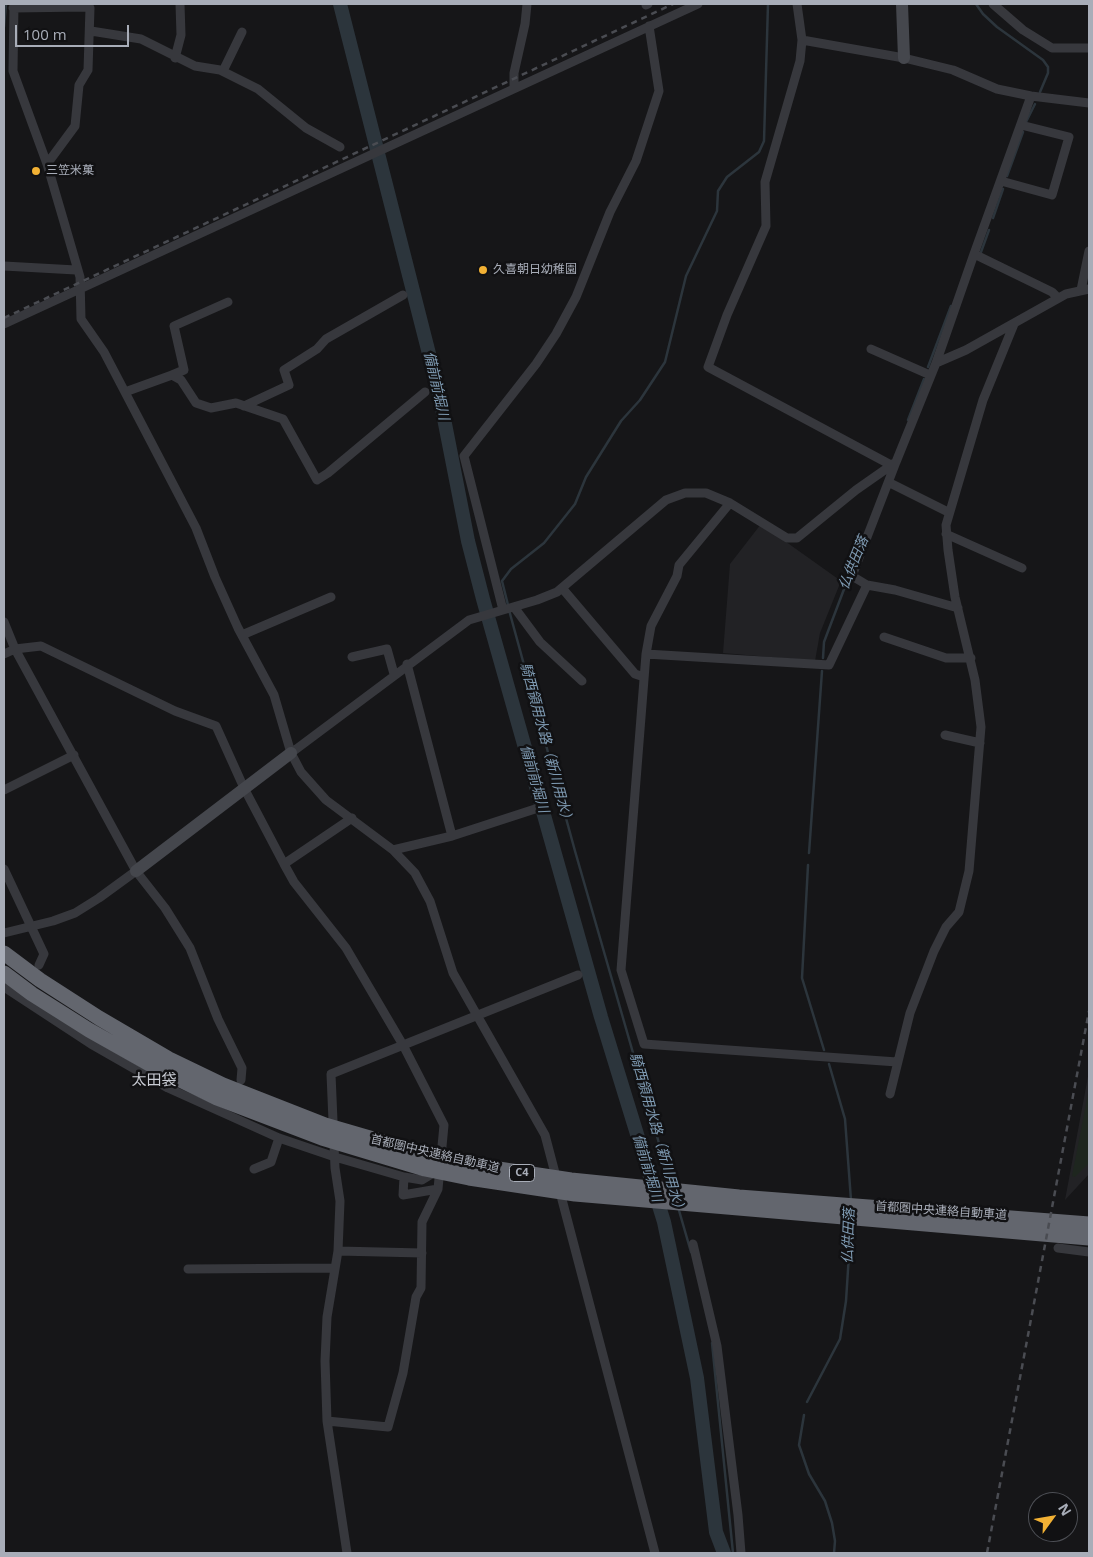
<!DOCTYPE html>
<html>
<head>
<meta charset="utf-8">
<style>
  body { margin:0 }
  #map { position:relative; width:1093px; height:1557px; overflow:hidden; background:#161618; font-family:"Open Sans",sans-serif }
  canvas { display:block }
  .frame { position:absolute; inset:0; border:5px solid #a8adb8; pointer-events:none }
  .north { position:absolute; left:1028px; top:1492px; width:50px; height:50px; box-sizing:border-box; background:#111113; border:1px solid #4d4f55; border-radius:50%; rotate:58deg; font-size:14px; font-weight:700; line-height:20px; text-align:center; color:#a8adb8 }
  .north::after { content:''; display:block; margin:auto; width:18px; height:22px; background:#f2b134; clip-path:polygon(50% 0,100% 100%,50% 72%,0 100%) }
  .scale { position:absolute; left:15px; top:25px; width:114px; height:22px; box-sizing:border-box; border:2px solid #a8adb8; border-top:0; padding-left:6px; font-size:15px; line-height:18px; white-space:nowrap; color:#a8adb8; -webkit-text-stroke:4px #111113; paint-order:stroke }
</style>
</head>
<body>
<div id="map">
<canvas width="1093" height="1557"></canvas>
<div class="frame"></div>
<div class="north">N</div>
<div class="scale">100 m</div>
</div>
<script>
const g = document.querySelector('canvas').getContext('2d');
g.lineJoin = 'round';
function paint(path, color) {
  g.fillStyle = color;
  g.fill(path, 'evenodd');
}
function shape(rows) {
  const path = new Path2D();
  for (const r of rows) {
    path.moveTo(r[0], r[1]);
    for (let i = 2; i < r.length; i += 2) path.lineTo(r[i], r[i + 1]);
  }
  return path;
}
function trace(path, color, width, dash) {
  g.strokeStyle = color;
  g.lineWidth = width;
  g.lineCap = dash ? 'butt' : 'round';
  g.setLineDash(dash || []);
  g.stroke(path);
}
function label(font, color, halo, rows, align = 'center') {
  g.font = font + ' "Open Sans","Noto Sans JP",sans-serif';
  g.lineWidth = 5;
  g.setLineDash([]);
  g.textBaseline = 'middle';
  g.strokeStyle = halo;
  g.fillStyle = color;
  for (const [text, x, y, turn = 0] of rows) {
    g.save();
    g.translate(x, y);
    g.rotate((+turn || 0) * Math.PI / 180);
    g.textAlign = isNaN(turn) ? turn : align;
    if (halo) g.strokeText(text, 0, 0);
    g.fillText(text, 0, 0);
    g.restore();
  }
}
paint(shape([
  [761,524,841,581,820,633,815,661,723,653,730,564],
  [1089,1071,1089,1174,1065,1200]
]), '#222225');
paint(shape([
  [1089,1089,1089,1163,1075,1177,1072,1176]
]), '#1e261f');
trace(shape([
  [976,4,983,14,997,27,1043,60,1048,67,1048,73,1040,92],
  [4,27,6,4],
  [1026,122,1035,104],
  [1007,176,1023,132],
  [993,218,1003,189],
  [981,252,989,230],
  [928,367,951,306],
  [908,420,924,379],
  [508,605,502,581,511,569,544,543,575,504,586,477,621,421,640,400,665,362,686,276,717,211,718,191,727,177,759,152,764,141,768,4],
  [509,610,575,851,671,1185],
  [823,658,824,642,849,576],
  [809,853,822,671],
  [808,865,802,978,824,1050],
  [829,1064,845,1119,851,1200],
  [678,1207,691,1252],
  [712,1343,733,1553],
  [807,1402,840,1339,846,1301,851,1223],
  [804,1415,799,1445,809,1474,825,1501,832,1523,835,1541,834,1553]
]), '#2c353c', 2.5);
trace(shape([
  [340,4,439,393,468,541,483,599,601,1017,664,1222,697,1378,716,1532,724,1553]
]), '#2c353c', 14);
trace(shape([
  [14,4,13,71,47,164,64,222,80,277,81,319,104,352,196,528,215,577,238,628,274,695,291,753,301,772,326,800,393,850,415,873,430,901,453,973,545,1135,655,1553],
  [797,4,802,40,800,61,765,182,766,226,727,315,708,367,891,465],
  [993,4,1023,30,1052,48,1089,48],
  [646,5,648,4],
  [13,8,86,7],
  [91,31,141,39,195,66,220,70,258,89,306,128,340,147],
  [802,40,904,58,953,70,997,89,1031,96,1089,103],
  [175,58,181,35,180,4],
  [223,71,242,32],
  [514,88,514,73,525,24,527,4],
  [1031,96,974,254,1052,292,1058,298],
  [47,164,75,126,79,85,88,70,90,8,86,7,86,4],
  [1001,181,1052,195,1069,137,1021,125],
  [4,266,76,270],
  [1081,290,1089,251],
  [4,324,698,4],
  [871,349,930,375],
  [936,363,974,254],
  [172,375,184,370,174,326,228,302],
  [125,392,172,375,181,380,196,403,211,408,236,403,283,419,317,480,328,473,425,392],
  [244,406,289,385,284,370,317,349,326,339,403,295],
  [896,462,852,576,867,585,895,590,958,608],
  [890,483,948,512],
  [730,503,679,565,677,576,651,626,646,654,829,665,867,585],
  [946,534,1022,568],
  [562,588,635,674,644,677],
  [514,607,540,642,582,681],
  [503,610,464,456,536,364,556,334,576,297,610,212,636,161,659,91,649,26],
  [4,622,15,649,136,871,165,908,190,948,218,1019,242,1068,241,1080],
  [242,635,331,597],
  [884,637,946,658,971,658],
  [4,654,15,649,41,646,175,711,216,726,244,788,284,864,352,818],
  [646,654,621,970,644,1044,897,1062],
  [352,657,387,649,394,674],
  [407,664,452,836],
  [945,735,980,743],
  [291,753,469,620,537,600,557,592,666,500,685,493,706,493,730,503,787,538,797,538,856,490,896,462,936,363,966,350,1066,294,1089,289],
  [4,790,74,755],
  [393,850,452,836,535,809],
  [284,864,294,882,346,948,403,1045,444,1125,438,1189,422,1222,421,1288,416,1297,403,1373,388,1427,327,1421],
  [4,869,44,954,39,965],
  [4,933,53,921,75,913,99,898,136,871],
  [4,987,91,1044,168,1088,279,1138,335,1157,404,1177],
  [890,1094,910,1013,934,951,946,927,959,912,969,871,981,727,975,680,955,597,948,550,946,525,983,400,1014,324],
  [254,1169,271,1162,279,1138],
  [435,1172,422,1180,404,1177,403,1195,438,1189],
  [693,1244,717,1346,738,1515,741,1553],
  [1058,1248,1089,1252],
  [338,1251,422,1253],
  [188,1269,334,1268],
  [347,1553,327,1421,325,1361,327,1317,338,1251,340,1201,335,1168,331,1074,578,975]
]), '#37383d', 9);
trace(shape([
  [902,4,904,58],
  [136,871,291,753]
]), '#45474d', 12);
trace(shape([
  [4,953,40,980,99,1018,169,1059,223,1085,325,1125,428,1155,472,1165,571,1180,739,1197,1089,1224],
  [4,973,32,994,89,1030,160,1070,217,1098,322,1138,425,1169,469,1178,575,1194,1089,1238]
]), '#63666e', 15);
trace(shape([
  [4,318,673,4],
  [987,1553,1089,1011]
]), '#4a4c52', 2.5, [6, 5]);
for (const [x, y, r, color] of [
  [36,171,5,"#f2b134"],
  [483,270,5,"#f2b134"]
]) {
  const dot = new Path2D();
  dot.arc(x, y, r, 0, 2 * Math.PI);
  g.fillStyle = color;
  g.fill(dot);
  trace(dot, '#111113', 2);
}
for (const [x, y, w] of [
  [522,1173,25]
]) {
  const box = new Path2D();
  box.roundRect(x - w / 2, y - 8.5, w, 17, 4);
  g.fillStyle = '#111113';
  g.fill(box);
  trace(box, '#a8adb8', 1);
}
label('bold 11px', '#a8adb8', null, [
  ["C4",522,1173]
]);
label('12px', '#a8adb8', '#111113', [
  ["三笠米菓",46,171],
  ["久喜朝日幼稚園",493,270]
], 'left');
label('12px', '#a8adb8', '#111113', [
  ["首都圏中央連絡自動車道",435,1154,13],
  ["首都圏中央連絡自動車道",941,1211,4]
]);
label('italic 14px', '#7f9bb3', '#111113', [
  ["備前前堀川",436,386,77],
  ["仏供田落",854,563,-68],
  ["騎西領用水路（新川用水）",546,744,75],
  ["備前前堀川",534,779,74],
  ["騎西領用水路（新川用水）",657,1134,74],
  ["備前前堀川",647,1168,73],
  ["仏供田落",849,1236,-88]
]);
label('15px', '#c9ccd4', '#111113', [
  ["太田袋",154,1081]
]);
</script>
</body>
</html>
